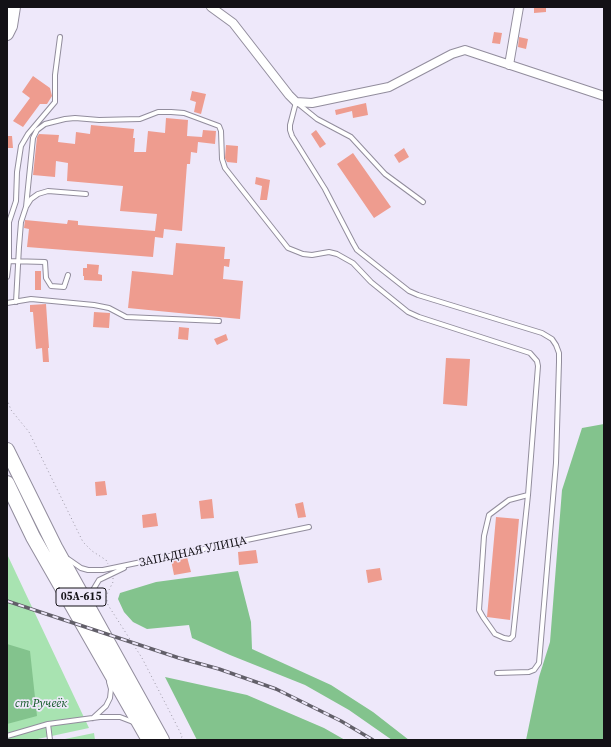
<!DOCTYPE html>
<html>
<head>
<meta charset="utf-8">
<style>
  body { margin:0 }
  #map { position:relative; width:611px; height:747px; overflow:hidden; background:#eee8fa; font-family:"Source Serif 4",serif }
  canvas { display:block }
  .frame { position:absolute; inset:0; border:8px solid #131116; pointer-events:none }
</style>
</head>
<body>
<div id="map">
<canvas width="611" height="747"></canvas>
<div class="frame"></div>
</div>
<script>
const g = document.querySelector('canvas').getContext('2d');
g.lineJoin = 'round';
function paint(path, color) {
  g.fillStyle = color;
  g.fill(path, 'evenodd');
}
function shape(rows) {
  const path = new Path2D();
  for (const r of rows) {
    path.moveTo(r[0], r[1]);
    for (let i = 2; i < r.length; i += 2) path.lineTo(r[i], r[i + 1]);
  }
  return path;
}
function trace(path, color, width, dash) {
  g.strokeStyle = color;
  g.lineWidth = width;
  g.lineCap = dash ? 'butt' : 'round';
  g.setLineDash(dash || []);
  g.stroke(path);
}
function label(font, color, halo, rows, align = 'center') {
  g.font = font + ' "Source Serif 4",serif';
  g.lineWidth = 3.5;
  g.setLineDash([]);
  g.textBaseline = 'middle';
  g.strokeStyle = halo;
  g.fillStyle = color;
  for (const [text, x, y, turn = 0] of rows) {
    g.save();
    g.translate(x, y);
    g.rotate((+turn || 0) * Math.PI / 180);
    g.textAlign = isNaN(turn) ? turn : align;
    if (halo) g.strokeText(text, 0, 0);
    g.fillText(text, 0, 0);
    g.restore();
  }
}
paint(shape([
  [7,554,89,728,33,740,7,740],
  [94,733,95,740,60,740]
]), '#a8e3b1');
paint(shape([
  [604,424,604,740,526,740,539,677,550,642,562,490,582,428],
  [238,571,251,622,252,649,331,685,373,712,409,740,392,740,349,710,305,685,230,655,192,638,189,625,147,629,133,622,124,612,118,599,120,593,156,582],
  [7,644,30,651,37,716,7,724],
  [165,677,247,695,324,728,345,740,197,740]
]), '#83c38d');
paint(shape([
  [534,7,546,7,546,12,534,13],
  [494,32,502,33,500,44,492,43],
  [519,37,528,39,526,49,518,47],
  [33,76,50,88,52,96,47,104,40,104,23,127,13,121,30,98,22,92],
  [192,91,206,94,201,114,194,112,196,102,190,100],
  [366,103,368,115,353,118,352,111,336,115,335,110],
  [166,118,188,120,187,136,202,137,203,130,216,131,215,144,198,142,197,153,191,152,190,164,187,164,182,231,164,229,163,238,155,237,153,257,27,247,29,229,24,228,25,220,67,224,68,220,78,221,78,225,155,231,157,214,120,211,123,186,67,181,68,163,56,161,55,177,33,175,37,137,39,134,59,135,58,142,75,144,76,132,90,134,91,125,134,129,133,138,135,138,134,152,146,152,148,131,165,133],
  [316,130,326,144,320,148,311,134],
  [7,136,12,136,13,148,7,148],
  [226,145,238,146,237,163,227,162,225,158],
  [404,148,409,157,399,163,394,155],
  [353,153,391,207,374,218,337,164],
  [256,177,270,180,267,200,260,200,262,186,255,184],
  [176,243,225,247,224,259,230,259,229,267,224,266,223,279,243,281,240,319,128,308,132,271,173,275],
  [87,264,99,265,98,274,102,275,102,281,84,280,84,276,83,276,83,268,87,268],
  [35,271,41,271,41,290,35,290],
  [46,304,49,348,48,348,49,362,43,362,42,348,36,349,33,312,30,312,30,305],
  [94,312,110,313,109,328,93,327],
  [179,327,189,328,188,340,178,339],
  [226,334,228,340,217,345,214,339],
  [446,358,470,359,467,406,443,404],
  [105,481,107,495,96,496,95,482],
  [212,499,214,518,201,519,199,501],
  [303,502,306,517,298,518,295,504],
  [156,513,158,526,143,528,142,515],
  [496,517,519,519,510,620,487,617],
  [256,550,258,563,239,565,238,552],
  [187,557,191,572,174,575,171,560],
  [380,568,382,580,368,583,366,570]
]), '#ee9c8f');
const lane = shape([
  [423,202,385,174,351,137,317,119,296,102,290,125,290,130,292,136,325,189,353,243,357,250,409,291,418,295,542,333,552,339,556,345,559,353,559,362,556,463,539,663,534,670,529,672,497,673],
  [26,207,33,138,37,130,45,124,65,119,75,118,99,120,140,119,158,112,171,112,184,113,219,126,221,131,222,159,225,168,288,248,303,254,312,255,329,252,337,254,353,263,371,282,408,312,419,317,530,353,537,361,538,366,528,495,513,636,510,639,504,638,495,634,483,617,479,610,484,536,489,515,509,500,528,495],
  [9,222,16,201,17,172,21,146,28,134,55,102,55,75,60,37],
  [9,261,45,262,46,278,51,286,64,287,68,275],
  [7,277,9,261,9,222,7,221],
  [16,302,19,247,21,222,26,207,31,199,38,194,48,191,86,194],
  [7,303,31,299,94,305,109,308,126,317,219,321],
  [68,559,81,568,88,570,103,570,309,527],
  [90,603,93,590,99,580,124,568],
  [93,718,106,706,110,698,111,689,109,682],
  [48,724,50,740],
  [7,736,48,724,100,717,120,717,133,722]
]);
const street = shape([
  [211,7,233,23,289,95,296,102,312,103,389,87,452,54,465,50,604,96],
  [509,65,519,7]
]);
const primary = shape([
  [7,34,11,26,14,7]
]);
const highway = shape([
  [7,450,56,549,162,740],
  [7,483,33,537,149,740]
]);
trace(lane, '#928d9d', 6);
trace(street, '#928d9d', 10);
trace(primary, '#928d9d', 14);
trace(highway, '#928d9d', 16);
trace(shape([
  [7,399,11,410,29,432,83,542,92,551,106,560,108,564],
  [113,578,113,582,106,596,108,605,142,658,175,722,182,736,181,740]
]), '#9c98a5', 1, [1, 3]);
trace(lane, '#fff', 4);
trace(street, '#fff', 8);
trace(primary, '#fff', 12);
trace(highway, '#fff', 14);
const rail = shape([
  [7,601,179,658,219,669,276,689,341,721,373,740]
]);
trace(rail, '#625f69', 3.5);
trace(rail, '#eee8fa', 2, [6]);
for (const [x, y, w] of [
  [81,597,50]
]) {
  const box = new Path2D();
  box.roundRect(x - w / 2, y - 9, w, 18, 3);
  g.fillStyle = '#eee8fa';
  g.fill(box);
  trace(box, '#131116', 1);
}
label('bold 11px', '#131116', null, [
  ["05А-615",81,597]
]);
label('12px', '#131116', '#eee8fa', [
  ["ЗАПАДНАЯ УЛИЦА",193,552,-12]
]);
label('italic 12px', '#115726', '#eee8fa', [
  ["ст Ручеёк",41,704]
]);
</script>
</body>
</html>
